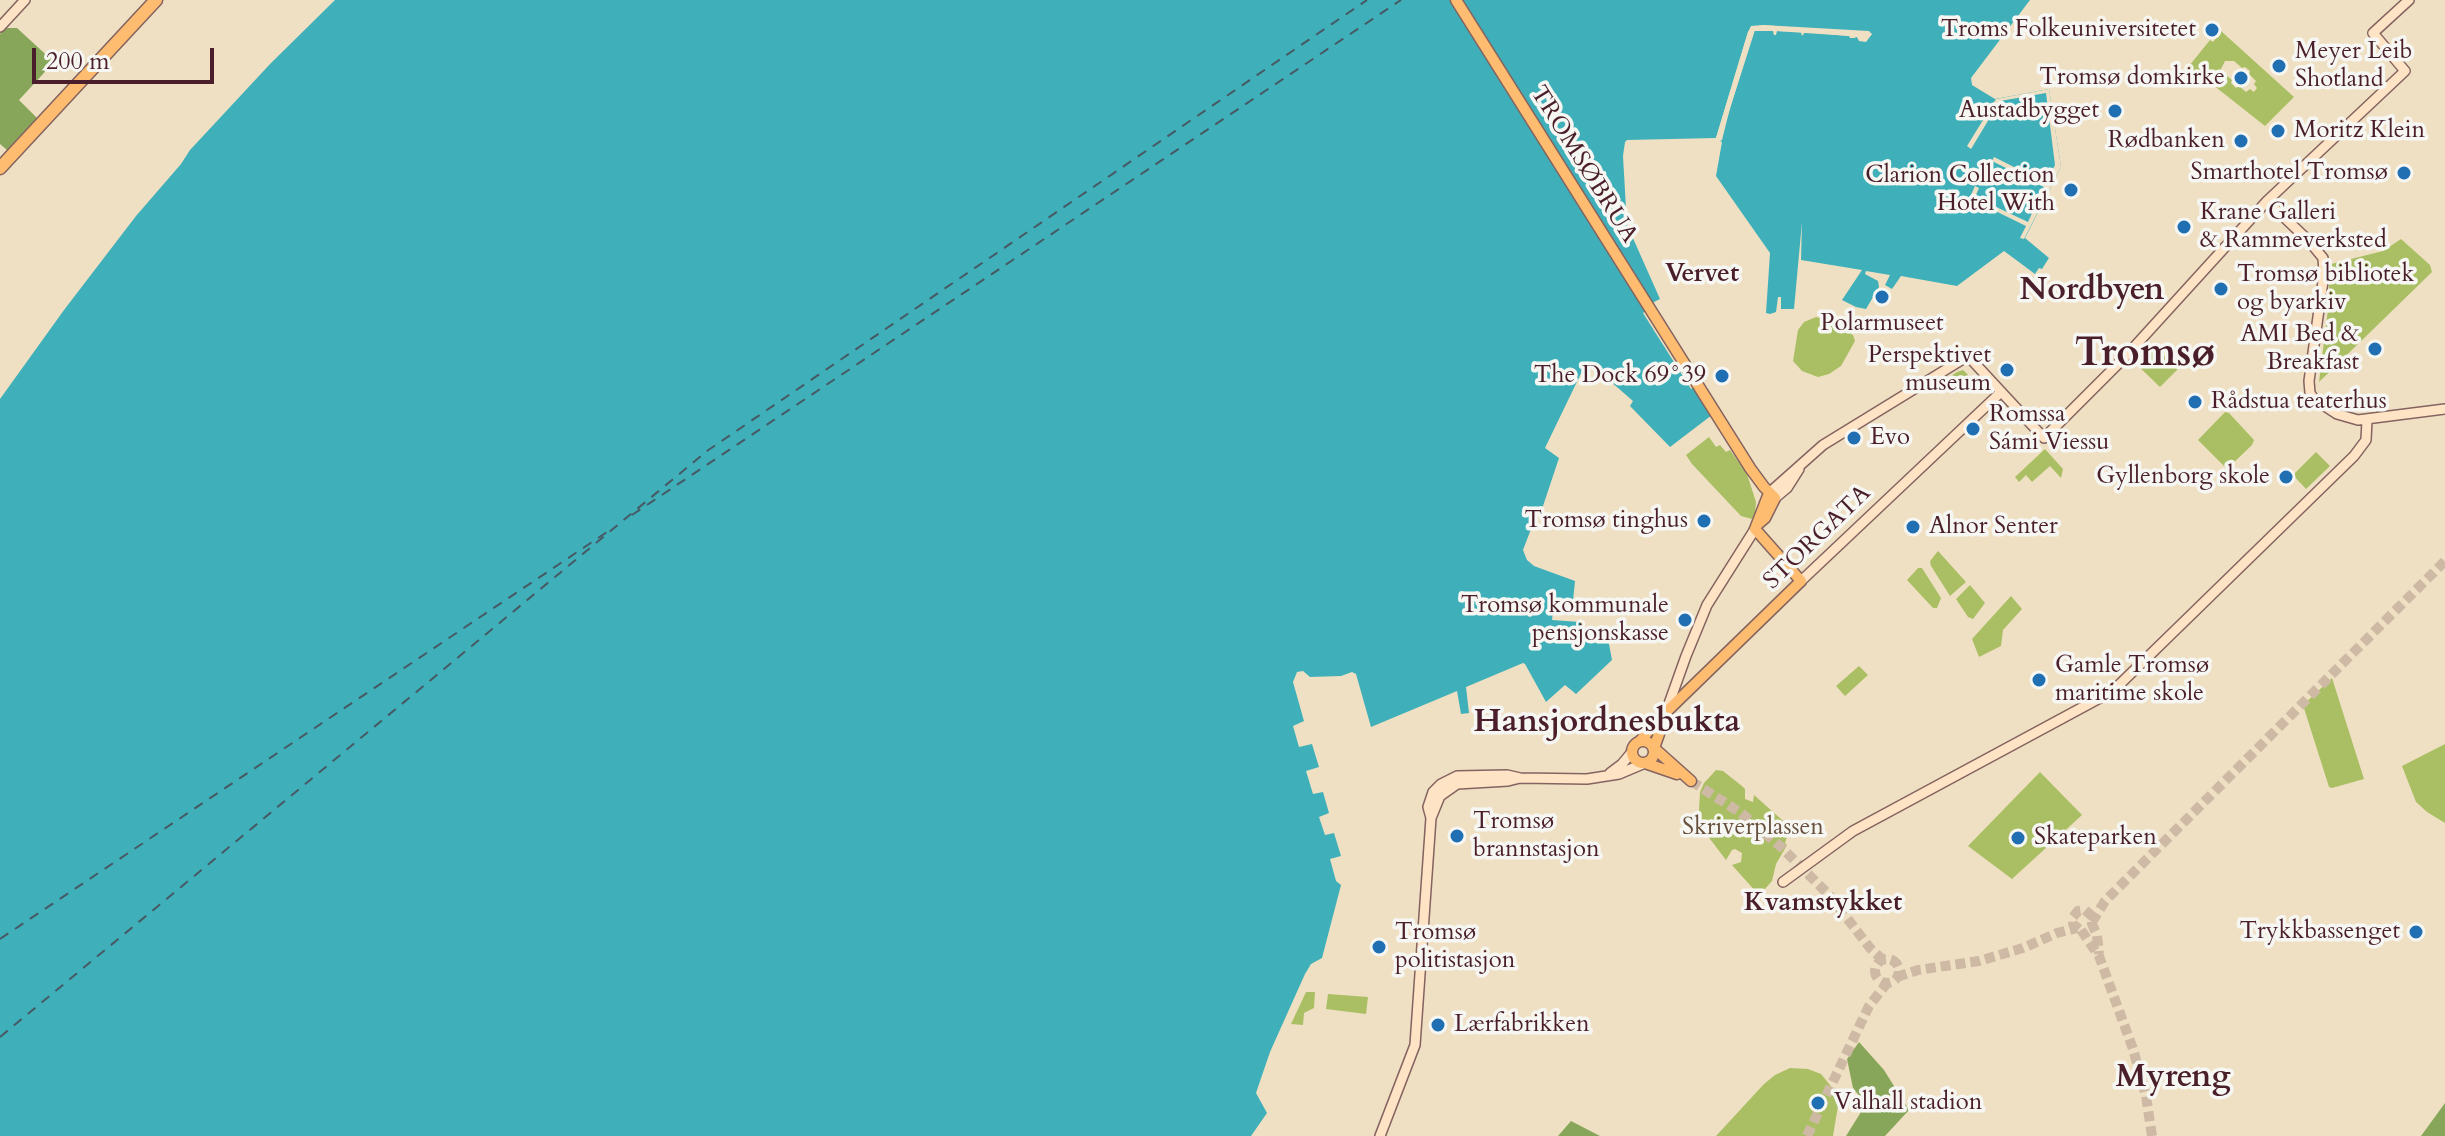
<!DOCTYPE html>
<html>
<head>
<meta charset="utf-8">
<style>
  body { margin:0 }
  #map { position:relative; width:2445px; height:1136px; overflow:hidden; background:#efe0c3; font-family:Cardo,serif }
  canvas { display:block }
  .scale { position:absolute; left:32px; top:48px; width:182px; height:36px; box-sizing:border-box; border:4px solid #4a1f2b; border-top:0; padding-left:10px; font-size:24px; line-height:28px; white-space:nowrap; color:#4a1f2b; -webkit-text-stroke:6px #f6f6f2; paint-order:stroke }
</style>
</head>
<body>
<div id="map">
<canvas width="2445" height="1136"></canvas>
<div class="scale">200 m</div>
</div>
<script>
const g = document.querySelector('canvas').getContext('2d');
g.lineJoin = 'round';
function paint(path, color) {
  g.fillStyle = color;
  g.fill(path, 'evenodd');
}
function shape(rows) {
  const path = new Path2D();
  for (const r of rows) {
    if (r.length === 3) {
      path.moveTo(r[0] + r[2], r[1]);
      path.arc(r[0], r[1], r[2], 0, 2 * Math.PI);
      continue;
    }
    path.moveTo(r[0], r[1]);
    for (let i = 2; i < r.length; i += 2) path.lineTo(r[i], r[i + 1]);
  }
  return path;
}
function trace(path, color, width, dash) {
  g.strokeStyle = color;
  g.lineWidth = width;
  g.lineCap = dash ? 'butt' : 'round';
  g.setLineDash(dash || []);
  g.stroke(path);
}
function label(font, color, halo, rows, align = 'center') {
  g.font = font + ' Cardo,serif';
  g.lineWidth = 7;
  g.setLineDash([]);
  g.textBaseline = 'middle';
  g.strokeStyle = halo;
  g.fillStyle = color;
  for (const [text, x, y, turn = 0] of rows) {
    g.save();
    g.translate(x, y);
    g.rotate((+turn || 0) * Math.PI / 180);
    g.textAlign = isNaN(turn) ? turn : align;
    if (halo) g.strokeText(text, 0, 0);
    g.fillText(text, 0, 0);
    g.restore();
  }
}
paint(shape([
  [2221,31,2294,97,2265,126,2189,66,2210,40,2213,42],
  [2225,61,2234,61,2242,68,2245,67,2250,71,2249,74,2256,81,2254,84,2257,88,2254,92,2250,89,2246,92,2239,86,2236,88,2231,83,2232,80,2225,74,2223,76,2219,73],
  [2401,239,2430,265,2432,272,2319,382,2330,293,2328,281,2331,264,2383,251],
  [1816,317,1830,320,1841,326,1853,335,1855,341,1841,366,1829,374,1818,377,1802,371,1793,361,1798,330,1804,322],
  [2150,342,2178,369,2160,387,2134,362],
  [1963,370,1985,391,1931,389,1957,372],
  [2225,412,2229,413,2254,440,2252,445,2227,469,2198,440],
  [1709,437,1716,447,1720,445,1726,452,1730,450,1747,474,1756,502,1755,513,1752,519,1741,516,1692,464,1686,455],
  [2045,449,2063,469,2061,478,2050,466,2032,482,2026,475,2019,482,2015,477],
  [2316,452,2330,466,2306,489,2293,475],
  [1938,551,1966,582,1950,596,1931,566,1930,561],
  [1918,568,1922,568,1941,598,1937,608,1933,608,1907,580],
  [1970,585,1985,603,1973,619,1968,617,1956,599],
  [2011,596,2022,609,2003,630,2001,646,1979,657,1972,639],
  [1859,666,1868,675,1845,696,1836,686],
  [2332,678,2364,779,2332,788,2329,787,2303,705],
  [2445,744,2445,823,2427,812,2416,802,2402,766],
  [1716,770,1723,771,1742,786,1745,789,1745,799,1753,802,1754,795,1790,827,1785,843,1787,845,1776,864,1772,881,1764,890,1757,893,1732,865,1741,862,1742,853,1735,849,1732,850,1726,860,1707,835,1709,829,1703,826,1699,810,1700,792,1704,783],
  [2040,772,2082,815,2012,879,1968,846],
  [1306,992,1315,992,1314,1008,1304,1013,1303,1025,1291,1024],
  [1328,994,1368,997,1366,1014,1326,1009],
  [1790,1068,1808,1069,1821,1074,1834,1090,1838,1106,1833,1136,1716,1136,1764,1084,1775,1075]
]), '#aabf63');
paint(shape([
  [5,28,17,28,54,62,19,100,37,118,7,150,0,144,0,34],
  [1859,1042,1884,1070,1909,1110,1885,1136,1846,1136,1866,1104,1853,1088,1847,1059],
  [2445,1103,2445,1136,2421,1136],
  [1571,1121,1600,1136,1558,1136]
]), '#87a659');
paint(shape([
  [335,0,2030,0,1971,78,1972,85,1995,99,2049,89,2061,167,2025,238,2049,258,2042,269,2039,268,2035,274,2004,251,1957,286,1901,276,1892,289,1885,285,1890,275,1866,271,1865,274,1878,281,1879,287,1866,309,1856,307,1842,300,1862,270,1801,260,1802,222,1794,309,1781,309,1781,297,1778,297,1776,312,1770,314,1766,313,1770,253,1716,176,1722,142,1720,141,1754,31,1774,31,1776,35,1776,31,1850,36,1850,38,1855,38,1856,36,1859,39,1866,40,1872,34,1763,25,1748,32,1716,138,1627,140,1625,142,1623,156,1627,226,1632,228,1632,236,1660,299,1652,303,1653,306,1643,313,1691,389,1701,383,1712,415,1670,447,1630,406,1633,401,1587,361,1545,448,1559,458,1542,509,1536,516,1523,550,1527,560,1534,566,1575,581,1573,601,1575,613,1553,612,1552,620,1580,622,1580,629,1604,635,1609,644,1612,660,1576,694,1565,685,1546,702,1525,664,1523,663,1466,687,1469,713,1461,714,1457,691,1371,727,1356,674,1352,672,1341,676,1310,677,1303,671,1297,672,1293,682,1304,721,1293,726,1299,747,1312,744,1319,767,1306,771,1313,794,1323,792,1329,813,1319,817,1325,835,1334,833,1341,856,1330,859,1336,881,1341,885,1322,958,1311,964,1305,974,1270,1052,1256,1093,1267,1113,1251,1136,0,1136,0,399,64,310,136,216,181,164,190,150,271,63]
]), '#3fb0b9');
paint(shape([
  [1763,25,1869,31,1872,34,1866,42,1859,41,1857,37,1850,38,1849,36,1805,32,1802,36,1801,32,1777,31,1776,35,1774,35,1773,31,1755,30,1730,108,1722,140,1720,141,1716,138,1748,32,1751,26],
  [2049,89,2061,167,2024,239,2020,238,2026,226,1973,200,1969,208,1966,206,1975,186,1979,188,1975,197,2028,222,2044,187,1992,161,1994,157,2046,183,2055,165,2046,93,2000,101,1971,149,1967,146,1996,99]
]), '#efe0c3');
trace(shape([
  [632,515,1401,0],
  [0,939,610,530],
  [0,1037,707,451,1367,0]
]), '#465964', 2, [10, 8]);
trace(shape([
  [1691,781,1741,813,1781,847,1830,896,1870,948,1883,960],
  [2092,922,2105,901,2445,561],
  [2079,929,2073,924,2073,917,2078,911,2085,910,2092,916,2092,924,2097,935,2099,954],
  [2081,930,2099,956,2133,1049,2146,1096,2152,1136],
  [1887,971,12],
  [1897,977,1918,970,1979,961,2023,948,2057,933,2077,928],
  [1807,1136,1869,1006,1888,982]
]), '#ceb9a5', 10, [10, 5]);
const secondary = shape([
  [0,27,25,0],
  [2267,201,2309,241,2323,258,2324,274,2309,381,2310,393,2314,399,2337,414,2358,420,2445,409],
  [1769,493,1823,445,1968,356,2044,438,2125,357,2267,201,2405,71,2373,33,2409,0],
  [1775,498,1787,488,1799,469],
  [1801,581,2000,393],
  [1666,712,1686,656,1707,605,1755,529],
  [1610,773,1622,764,1632,752],
  [1431,818,1428,807,1433,792,1441,784,1457,776,1507,775,1520,778,1587,779,1619,774,1645,763],
  [1783,882,1853,831,2098,699,2118,686,2354,456,2366,440,2367,420],
  [1380,1136,1415,1045,1431,818,1440,796,1457,784,1508,781,1520,778]
]);
const primary = shape([
  [1456,0,1750,468,1764,487,1775,498,1765,518,1758,524],
  [1666,714,1654,748,1691,781],
  [1643,752,11],
  [1640,741,1660,718,1801,581,1755,529,1769,493],
  [1645,763,1677,774]
]);
const highway = shape([
  [0,168,156,0]
]);
trace(secondary, '#846360', 12);
trace(primary, '#846360', 13);
trace(highway, '#846360', 15);
trace(secondary, '#fee4c5', 9);
trace(primary, '#fdbc6f', 10);
trace(highway, '#fdbc6f', 12);
for (const [x, y, r, color] of [
  [2212,30,8,"#1f6fb2"],
  [2279,66,8,"#1f6fb2"],
  [2241,78,8,"#1f6fb2"],
  [2115,111,8,"#1f6fb2"],
  [2278,131,8,"#1f6fb2"],
  [2241,141,8,"#1f6fb2"],
  [2404,173,8,"#1f6fb2"],
  [2071,190,8,"#1f6fb2"],
  [2184,227,8,"#1f6fb2"],
  [2221,289,8,"#1f6fb2"],
  [1882,297,8,"#1f6fb2"],
  [2375,349,8,"#1f6fb2"],
  [2007,370,8,"#1f6fb2"],
  [1722,376,8,"#1f6fb2"],
  [2195,402,8,"#1f6fb2"],
  [1973,429,8,"#1f6fb2"],
  [1854,438,8,"#1f6fb2"],
  [2286,477,8,"#1f6fb2"],
  [1704,521,8,"#1f6fb2"],
  [1913,527,8,"#1f6fb2"],
  [1685,620,8,"#1f6fb2"],
  [2039,680,8,"#1f6fb2"],
  [1457,836,8,"#1f6fb2"],
  [2018,838,8,"#1f6fb2"],
  [2416,932,8,"#1f6fb2"],
  [1379,947,8,"#1f6fb2"],
  [1438,1025,8,"#1f6fb2"],
  [1818,1103,8,"#1f6fb2"]
]) {
  const dot = new Path2D();
  dot.arc(x, y, r, 0, 2 * Math.PI);
  g.fillStyle = color;
  g.fill(dot);
  trace(dot, '#f6f6f2', 3);
}
label('24px', '#4a1f2b', '#f6f6f2', [
  ["Troms Folkeuniversitetet",2196,30,"right"],
  ["Meyer Leib",2295,52],
  ["Shotland",2295,80],
  ["Tromsø domkirke",2225,78,"right"],
  ["Austadbygget",2099,111,"right"],
  ["Moritz Klein",2294,131],
  ["Rødbanken",2225,141,"right"],
  ["Smarthotel Tromsø",2388,173,"right"],
  ["Clarion Collection",2055,176,"right"],
  ["Hotel With",2055,204,"right"],
  ["Krane Galleri",2200,213],
  ["& Rammeverksted",2200,241],
  ["Tromsø bibliotek",2237,275],
  ["og byarkiv",2237,303],
  ["Polarmuseet",1882,324,"center"],
  ["AMI Bed &",2359,335,"right"],
  ["Breakfast",2359,363,"right"],
  ["Perspektivet",1991,356,"right"],
  ["museum",1991,384,"right"],
  ["The Dock 69°39",1706,376,"right"],
  ["Rådstua teaterhus",2211,402],
  ["Romssa",1989,415],
  ["Sámi Viessu",1989,443],
  ["Evo",1870,438],
  ["Gyllenborg skole",2270,477,"right"],
  ["Tromsø tinghus",1688,521,"right"],
  ["Alnor Senter",1929,527],
  ["Tromsø kommunale",1669,606,"right"],
  ["pensjonskasse",1669,634,"right"],
  ["Gamle Tromsø",2055,666],
  ["maritime skole",2055,694],
  ["Tromsø",1473,822],
  ["brannstasjon",1473,850],
  ["Skateparken",2034,838],
  ["Trykkbassenget",2400,932,"right"],
  ["Tromsø",1395,933],
  ["politistasjon",1395,961],
  ["Lærfabrikken",1454,1025],
  ["Valhall stadion",1834,1103]
], 'left');
label('24px', '#4a1f2b', '#f6f6f2', [
  ["TROMSØBRUA",1583,165,58],
  ["STORGATA",1818,538,-44]
]);
label('24px', '#674f3c', '#f6f6f2', [
  ["Skriverplassen",1753,828]
]);
label('bold 26px', '#4a1f2b', '#f6f6f2', [
  ["Vervet",1702,275],
  ["Kvamstykket",1823,904]
]);
label('bold 32px', '#4a1f2b', '#f6f6f2', [
  ["Nordbyen",2092,292],
  ["Hansjordnesbukta",1607,724],
  ["Myreng",2173,1079]
]);
label('bold 40px', '#4a1f2b', '#f6f6f2', [
  ["Tromsø",2145,356]
]);
</script>
</body>
</html>
